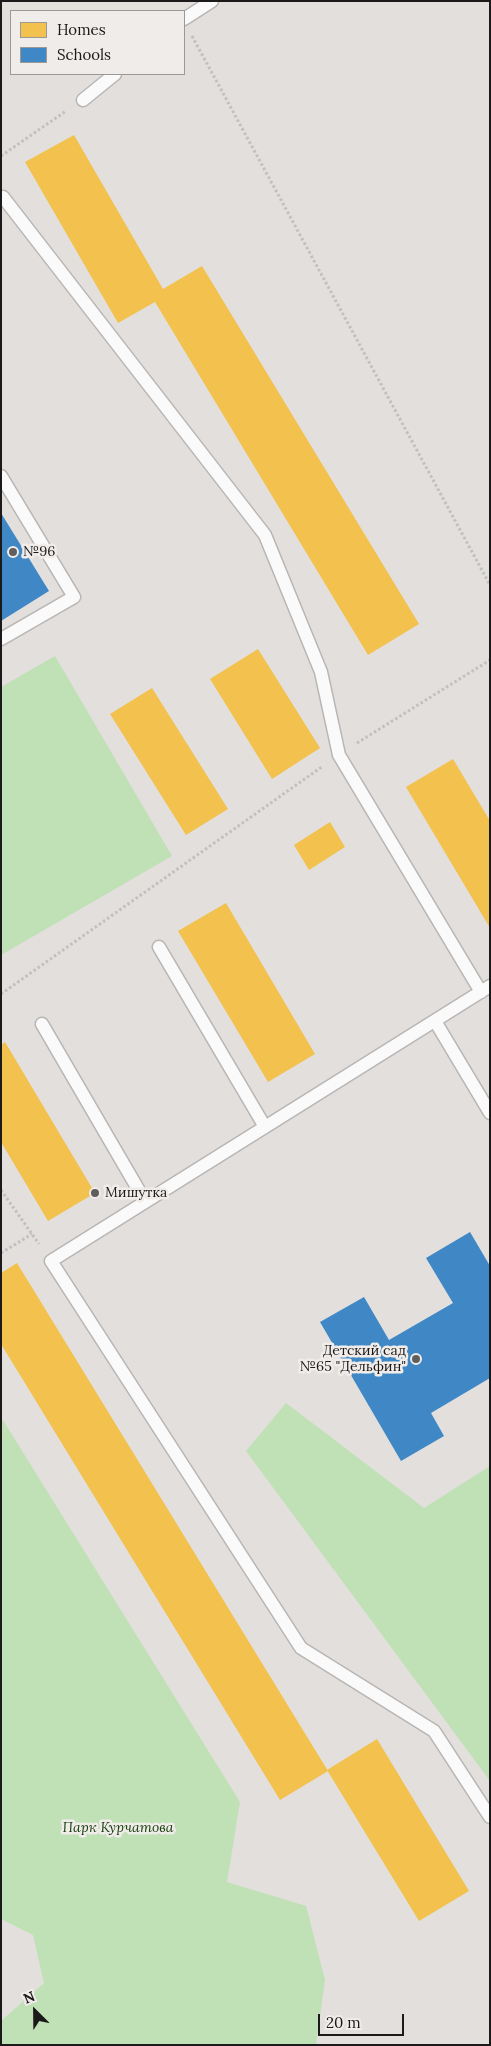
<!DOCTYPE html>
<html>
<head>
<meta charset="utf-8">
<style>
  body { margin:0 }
  #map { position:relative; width:491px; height:2046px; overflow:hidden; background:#e2dfdd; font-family:Lora,serif }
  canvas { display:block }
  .frame { position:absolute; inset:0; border:2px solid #1b1919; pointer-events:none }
  .legend { position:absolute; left:10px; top:10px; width:175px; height:65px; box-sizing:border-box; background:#f0ece9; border:1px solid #9b9896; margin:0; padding:6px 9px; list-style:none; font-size:15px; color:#1b1919 }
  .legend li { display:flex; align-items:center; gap:10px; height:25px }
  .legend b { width:25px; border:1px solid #9b9896 }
  .north { position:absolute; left:10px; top:1986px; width:50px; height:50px; -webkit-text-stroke:4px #f0ece9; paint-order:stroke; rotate:337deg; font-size:14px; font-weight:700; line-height:20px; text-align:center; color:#1b1919 }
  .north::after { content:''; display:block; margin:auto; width:18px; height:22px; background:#1b1919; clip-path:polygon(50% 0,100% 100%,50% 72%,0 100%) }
  .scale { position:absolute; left:318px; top:2014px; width:86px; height:22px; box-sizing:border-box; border:2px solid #1b1919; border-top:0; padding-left:6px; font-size:15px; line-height:18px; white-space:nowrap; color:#1b1919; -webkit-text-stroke:4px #f0ece9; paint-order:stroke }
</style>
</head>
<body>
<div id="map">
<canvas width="491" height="2046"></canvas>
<div class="frame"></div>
<ul class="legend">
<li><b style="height:14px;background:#f2c14e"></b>Homes</li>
<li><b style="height:14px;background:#3f88c5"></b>Schools</li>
</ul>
<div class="north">N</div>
<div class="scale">20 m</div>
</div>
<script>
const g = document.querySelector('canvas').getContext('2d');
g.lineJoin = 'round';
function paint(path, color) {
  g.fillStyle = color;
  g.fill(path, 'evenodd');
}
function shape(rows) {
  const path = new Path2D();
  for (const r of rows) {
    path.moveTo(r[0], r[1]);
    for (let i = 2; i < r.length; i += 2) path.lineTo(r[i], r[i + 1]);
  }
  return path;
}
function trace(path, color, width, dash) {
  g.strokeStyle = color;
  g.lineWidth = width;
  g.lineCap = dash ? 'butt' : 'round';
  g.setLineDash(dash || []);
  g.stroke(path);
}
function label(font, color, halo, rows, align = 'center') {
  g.font = font + ' Lora,serif';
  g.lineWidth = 5;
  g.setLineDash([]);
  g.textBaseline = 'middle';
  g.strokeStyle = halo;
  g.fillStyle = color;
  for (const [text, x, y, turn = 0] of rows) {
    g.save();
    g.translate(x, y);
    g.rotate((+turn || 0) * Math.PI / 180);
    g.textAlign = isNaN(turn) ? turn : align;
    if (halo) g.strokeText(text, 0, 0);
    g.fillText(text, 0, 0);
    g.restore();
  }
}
paint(shape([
  [55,656,172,856,1,955,1,687],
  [286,1403,424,1508,490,1466,490,1781,246,1451],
  [1,1417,240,1802,227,1882,306,1906,325,1980,316,2045,1,2045,1,2021,44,1983,33,1935,1,1919]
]), '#c0e0b6');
paint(shape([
  [74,135,163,289,202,266,419,624,368,655,155,302,118,323,25,162],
  [258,649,320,748,272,779,210,679],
  [152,688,228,809,186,835,110,714],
  [453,759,490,821,490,928,406,787],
  [330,822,345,847,309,870,294,845],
  [226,903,315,1054,268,1082,178,931],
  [5,1042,95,1193,48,1221,1,1142,1,1045],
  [17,1263,328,1771,280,1800,1,1344,1,1273],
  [377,1739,469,1891,419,1921,327,1770]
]), '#f2c14e');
paint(shape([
  [1,513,49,591,1,621],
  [470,1232,490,1266,490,1378,431,1413,444,1436,401,1461,320,1322,364,1297,389,1340,453,1303,426,1258]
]), '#3f88c5');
const lane = shape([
  [184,19,212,1],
  [83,100,115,74],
  [3,197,265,535,321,672,339,755,481,992],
  [1,476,74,597,1,639],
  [159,947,265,1127],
  [490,986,51,1261,301,1648,434,1731,490,1817],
  [435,1021,490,1113],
  [42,1024,145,1201]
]);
trace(lane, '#b8b6b4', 15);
trace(shape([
  [192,36,490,585],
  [1,156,66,111],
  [357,743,490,660],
  [1,994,323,766],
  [1,1190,39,1244],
  [1,1253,32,1234]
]), '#c0c0c0', 3, [2.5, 2.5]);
trace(lane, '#fbfafa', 12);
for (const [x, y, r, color] of [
  [13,552,5,"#615e5e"],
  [95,1193,5,"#615e5e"],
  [416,1359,5,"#615e5e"]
]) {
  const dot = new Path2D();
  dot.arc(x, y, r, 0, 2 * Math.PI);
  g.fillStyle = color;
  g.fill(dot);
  trace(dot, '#f0ece9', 2);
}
label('14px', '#1b1919', '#f0ece9', [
  ["№96",23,552],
  ["Мишутка",105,1193],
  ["Детский сад",406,1351,"right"],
  ["№65 \"Дельфин\"",406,1367,"right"]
], 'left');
label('italic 14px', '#19410f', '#f0ece9', [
  ["Парк Курчатова",118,1828]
]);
</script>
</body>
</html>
